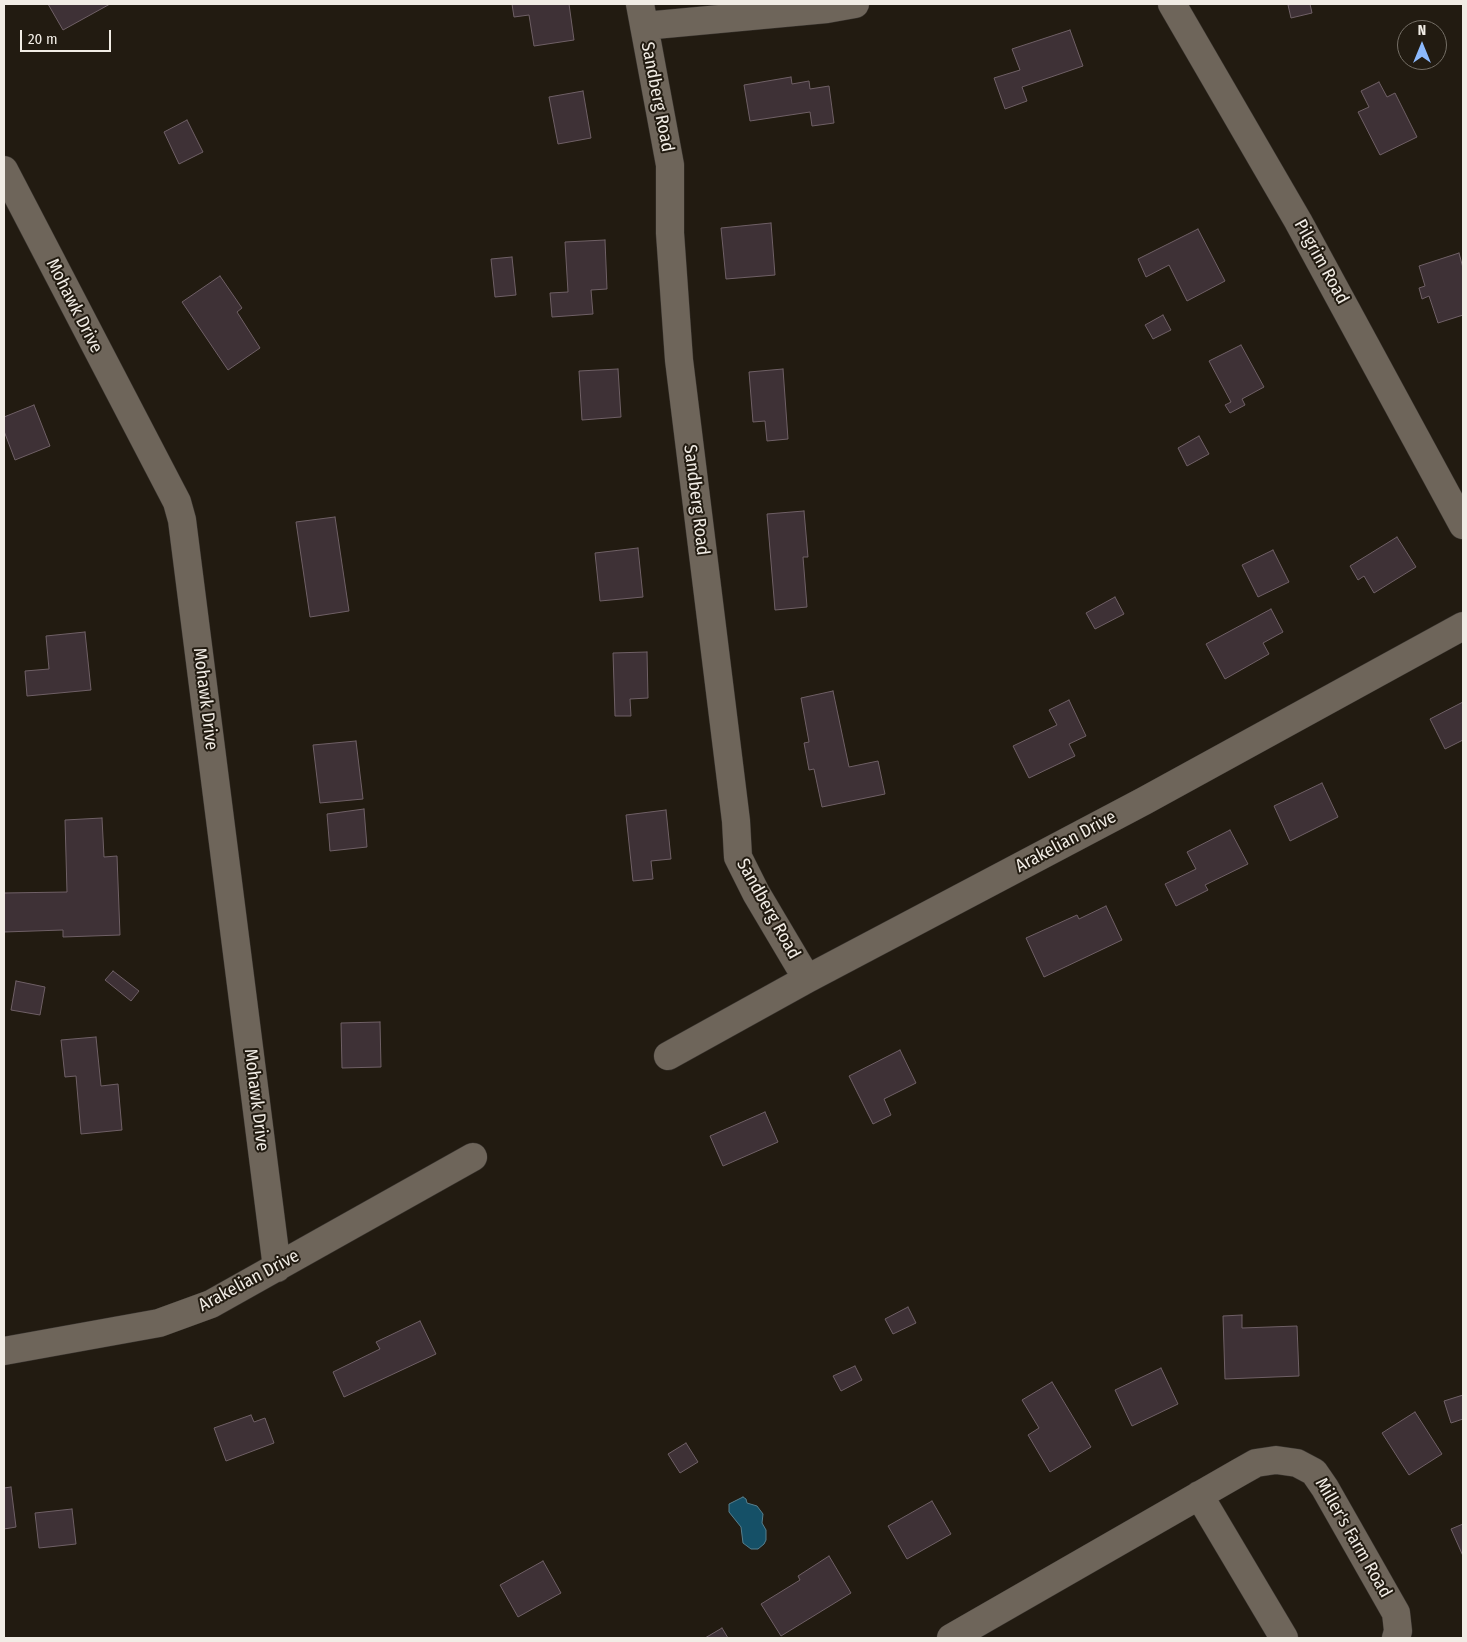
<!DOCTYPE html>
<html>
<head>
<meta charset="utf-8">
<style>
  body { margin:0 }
  #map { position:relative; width:1467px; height:1642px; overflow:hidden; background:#221b11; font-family:"Fira Sans Condensed",sans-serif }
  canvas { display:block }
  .frame { position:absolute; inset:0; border:5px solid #f1ece5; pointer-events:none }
  .north { position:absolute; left:1397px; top:20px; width:50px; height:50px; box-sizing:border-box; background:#221b11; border:1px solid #756f66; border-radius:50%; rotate:0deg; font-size:14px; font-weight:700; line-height:20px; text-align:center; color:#f1ece5 }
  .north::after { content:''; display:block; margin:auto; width:18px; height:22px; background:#8cb9fc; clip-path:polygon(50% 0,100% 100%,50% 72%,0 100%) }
  .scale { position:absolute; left:20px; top:30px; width:91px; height:22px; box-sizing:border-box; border:2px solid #f1ece5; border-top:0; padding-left:6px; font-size:15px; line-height:18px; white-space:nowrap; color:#f1ece5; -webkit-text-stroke:4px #221b11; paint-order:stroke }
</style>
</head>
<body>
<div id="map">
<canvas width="1467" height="1642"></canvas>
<div class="frame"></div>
<div class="north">N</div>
<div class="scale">20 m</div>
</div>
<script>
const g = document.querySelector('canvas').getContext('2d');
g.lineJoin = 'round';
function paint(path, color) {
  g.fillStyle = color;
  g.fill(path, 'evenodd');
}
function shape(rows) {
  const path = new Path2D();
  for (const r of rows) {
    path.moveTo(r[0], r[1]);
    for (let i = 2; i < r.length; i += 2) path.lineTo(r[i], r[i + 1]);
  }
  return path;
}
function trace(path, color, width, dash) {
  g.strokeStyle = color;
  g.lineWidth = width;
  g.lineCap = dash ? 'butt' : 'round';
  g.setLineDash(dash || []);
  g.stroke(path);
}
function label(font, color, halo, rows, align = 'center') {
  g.font = font + ' "Fira Sans Condensed",sans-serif';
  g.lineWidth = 4;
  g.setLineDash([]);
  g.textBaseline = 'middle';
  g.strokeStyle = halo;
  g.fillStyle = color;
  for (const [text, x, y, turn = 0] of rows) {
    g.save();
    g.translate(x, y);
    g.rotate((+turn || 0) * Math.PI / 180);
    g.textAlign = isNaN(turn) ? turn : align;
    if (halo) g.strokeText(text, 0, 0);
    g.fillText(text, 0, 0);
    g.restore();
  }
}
const water = shape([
  [743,1497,746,1499,747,1503,757,1506,763,1514,762,1523,766,1530,766,1540,764,1544,758,1549,751,1549,743,1543,741,1527,729,1512,729,1504,743,1497]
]);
paint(water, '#155067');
trace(water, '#577f8d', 1);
const building = shape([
  [48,4,110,4,63,30,48,4],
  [512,4,569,4,574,40,534,46,529,15,514,17,512,4],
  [1293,4,1310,4,1312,13,1291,18,1288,5,1293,4],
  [1070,30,1083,66,1022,87,1027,101,1005,109,994,78,1020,70,1012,49,1070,30],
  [791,77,792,84,809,81,810,89,829,86,834,123,812,126,810,112,750,121,744,85,791,77],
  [1379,82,1387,97,1395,93,1417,137,1380,155,1358,112,1369,107,1361,91,1379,82],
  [583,91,591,138,558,144,549,97,583,91],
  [187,120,203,152,179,164,164,132,187,120],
  [771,223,775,275,726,279,721,228,771,223],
  [1198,229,1225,281,1187,301,1169,265,1146,277,1138,259,1198,229],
  [605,240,607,289,591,290,593,314,552,317,550,293,568,292,565,242,605,240],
  [1459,253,1463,268,1463,315,1438,323,1429,296,1422,299,1419,288,1425,286,1419,266,1459,253],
  [512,257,516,295,495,297,491,259,512,257],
  [220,276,242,308,237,312,260,348,228,370,182,302,220,276],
  [1163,315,1171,330,1153,339,1145,325,1163,315],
  [1241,345,1264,387,1242,399,1245,405,1230,413,1225,405,1231,402,1209,361,1241,345],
  [618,369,621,417,582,420,579,371,618,369],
  [783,369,788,439,767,441,765,421,753,422,749,372,783,369],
  [34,405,50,446,15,460,4,431,4,417,34,405],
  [1199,436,1209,454,1187,466,1178,448,1199,436],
  [804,511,808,557,803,557,807,607,775,610,767,514,804,511],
  [335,517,349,611,310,617,296,522,335,517],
  [1397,537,1416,567,1374,593,1364,576,1358,580,1350,566,1397,537],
  [638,548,643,597,600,601,595,553,638,548],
  [1273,550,1289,582,1258,597,1242,565,1273,550],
  [1115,597,1124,614,1095,629,1086,613,1115,597],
  [1271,609,1283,632,1263,643,1269,654,1225,679,1206,644,1271,609],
  [85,632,91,690,27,696,25,671,49,669,46,636,85,632],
  [647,652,648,698,630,699,631,716,615,716,613,653,647,652],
  [833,691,849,767,878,761,885,794,822,807,814,769,809,770,804,743,809,742,801,698,833,691],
  [1069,700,1086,736,1069,744,1075,756,1029,778,1013,746,1057,725,1049,710,1069,700],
  [1463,702,1463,740,1445,749,1430,719,1463,702],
  [356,741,363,799,320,803,313,745,356,741],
  [1322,783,1338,817,1290,841,1274,806,1322,783],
  [364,809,367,847,330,851,327,814,364,809],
  [666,810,671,859,651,861,653,879,633,881,626,815,666,810],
  [102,818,104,857,117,856,120,935,63,937,63,930,4,932,4,893,67,892,65,820,102,818],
  [1230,830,1248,864,1205,885,1208,890,1176,906,1165,884,1196,869,1187,852,1230,830],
  [1106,906,1122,940,1044,977,1026,938,1077,915,1079,919,1106,906],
  [113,971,139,991,131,1001,105,980,113,971],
  [16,981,45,987,40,1015,11,1010,16,981],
  [380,1022,381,1067,342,1068,341,1023,380,1022],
  [96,1037,101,1086,118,1084,122,1130,81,1134,76,1076,65,1077,61,1040,96,1037],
  [900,1050,916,1083,884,1099,891,1115,873,1124,849,1076,900,1050],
  [765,1112,778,1142,723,1166,710,1136,765,1112],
  [908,1307,916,1323,893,1334,885,1319,908,1307],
  [1242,1315,1242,1328,1297,1326,1299,1376,1225,1379,1223,1316,1242,1315],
  [420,1321,436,1354,344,1397,333,1372,380,1349,376,1342,420,1321],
  [855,1366,862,1380,841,1391,833,1376,855,1366],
  [1161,1368,1178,1404,1132,1426,1115,1390,1161,1368],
  [1052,1382,1091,1447,1050,1472,1028,1435,1039,1428,1022,1400,1052,1382],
  [1463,1395,1463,1419,1451,1423,1444,1401,1463,1395],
  [1415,1412,1442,1454,1409,1475,1382,1433,1415,1412],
  [251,1415,254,1422,265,1418,274,1443,226,1461,214,1428,251,1415],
  [686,1443,698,1462,680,1473,668,1454,686,1443],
  [11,1487,16,1527,4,1529,4,1488,11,1487],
  [932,1501,951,1534,907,1559,888,1526,932,1501],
  [72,1509,76,1544,39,1548,35,1513,72,1509],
  [1463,1524,1463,1556,1451,1529,1463,1524],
  [829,1556,851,1593,781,1636,761,1604,800,1580,798,1576,829,1556],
  [543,1561,561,1593,518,1617,500,1585,543,1561],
  [722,1628,728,1638,705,1638,722,1628]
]);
paint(building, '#3e3136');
trace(building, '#6f6066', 1);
const minor = shape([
  [640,4,670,165,670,233,679,360,736,821,738,857,756,893,807,979],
  [1172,4,1298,221,1463,525],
  [644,26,827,9,855,4],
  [4,170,177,502,182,520,277,1268],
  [668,1056,807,979,1144,801,1463,626],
  [4,1351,159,1323,211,1304,473,1157],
  [1199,1495,1284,1638],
  [951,1638,1240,1472,1256,1463,1276,1460,1297,1463,1314,1472,1325,1488,1396,1613,1398,1631,1396,1638]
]);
trace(minor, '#39342f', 29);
trace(minor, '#6e655a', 28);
label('18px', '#f1ece5', '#221b11', [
  ["Sandberg Road",657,97,79],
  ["Pilgrim Road",1321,262,61],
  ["Mohawk Drive",74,306,63],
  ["Sandberg Road",696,500,83],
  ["Mohawk Drive",205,699,83],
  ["Arakelian Drive",1066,842,-28],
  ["Sandberg Road",768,909,61],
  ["Mohawk Drive",256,1100,83],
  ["Arakelian Drive",249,1281,-28],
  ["Miller's Farm Road",1353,1538,60]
]);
</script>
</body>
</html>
